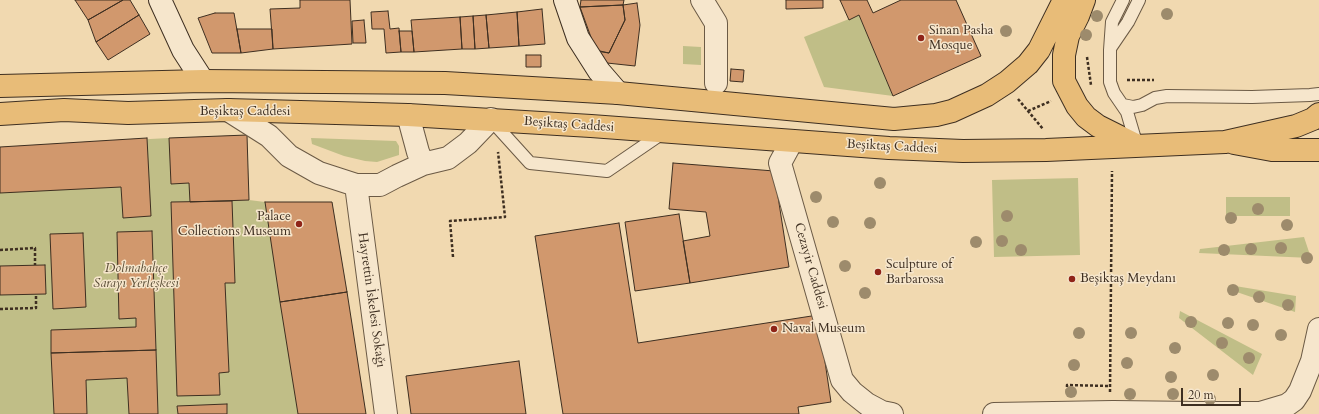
<!DOCTYPE html>
<html>
<head>
<meta charset="utf-8">
<style>
  body { margin:0 }
  #map { position:relative; width:1319px; height:414px; overflow:hidden; background:#f1d9b0; font-family:Cardo,serif }
  canvas { display:block }
  .scale { position:absolute; left:1181px; top:388px; width:60px; height:18px; box-sizing:border-box; border:2px solid #3e2f21; border-top:0; padding-left:5px; font-size:12px; line-height:14px; white-space:nowrap; color:#3e2f21; -webkit-text-stroke:3px #f6e6cc; paint-order:stroke }
</style>
</head>
<body>
<div id="map">
<canvas width="1319" height="414"></canvas>
<div class="scale">20 m</div>
</div>
<script>
const g = document.querySelector('canvas').getContext('2d');
g.lineJoin = 'round';
function paint(path, color) {
  g.fillStyle = color;
  g.fill(path, 'evenodd');
}
function shape(rows) {
  const path = new Path2D();
  for (const r of rows) {
    path.moveTo(r[0], r[1]);
    for (let i = 2; i < r.length; i += 2) path.lineTo(r[i], r[i + 1]);
  }
  return path;
}
function trace(path, color, width, dash) {
  g.strokeStyle = color;
  g.lineWidth = width;
  g.lineCap = dash ? 'butt' : 'round';
  g.setLineDash(dash || []);
  g.stroke(path);
}
function label(font, color, halo, rows, align = 'center') {
  g.font = font + ' Cardo,serif';
  g.lineWidth = 3;
  g.setLineDash([]);
  g.textBaseline = 'middle';
  g.strokeStyle = halo;
  g.fillStyle = color;
  for (const [text, x, y, turn = 0] of rows) {
    g.save();
    g.translate(x, y);
    g.rotate((+turn || 0) * Math.PI / 180);
    g.textAlign = isNaN(turn) ? turn : align;
    if (halo) g.strokeText(text, 0, 0);
    g.fillText(text, 0, 0);
    g.restore();
  }
}
paint(shape([
  [859,15,893,96,824,87,804,37],
  [683,46,701,47,701,65,683,64],
  [247,135,249,200,265,202,332,202,366,414,0,414,0,147,169,138],
  [311,138,396,141,399,146,399,155,377,162,365,161,344,156,312,144],
  [1078,178,1080,255,994,257,992,180],
  [1226,197,1290,197,1290,216,1226,216],
  [1304,237,1311,258,1199,253,1200,249],
  [1229,285,1296,296,1295,312,1228,289],
  [1180,311,1262,354,1253,375,1179,318]
]), '#c0be87');
const building = shape([
  [75,0,123,0,88,20,75,0],
  [123,0,130,0,139,15,96,42,88,20,123,0],
  [300,0,350,0,352,44,273,49,270,9,300,8,300,0],
  [581,0,624,0,623,5,580,7,581,0],
  [786,0,823,0,823,8,786,9,786,0],
  [840,0,867,0,873,13,901,0,956,0,981,56,893,96,859,15,849,20,840,0],
  [637,3,640,25,635,66,607,63,602,60,600,51,609,53,625,20,623,5,637,3],
  [623,5,625,20,609,53,596,51,580,7,623,5],
  [542,9,545,44,519,46,517,12,542,9],
  [388,11,390,29,399,28,401,52,386,53,384,29,372,29,371,12,388,11],
  [517,12,519,46,489,48,486,15,517,12],
  [215,13,234,13,241,53,212,53,198,18,215,13],
  [139,15,150,34,108,60,96,42,139,15],
  [486,15,489,48,475,49,473,16,486,15],
  [473,16,475,49,462,49,460,17,473,16],
  [460,17,462,49,414,52,411,20,460,17],
  [364,20,366,43,353,43,352,21,364,20],
  [237,29,272,29,273,49,241,53,237,29],
  [399,31,412,31,414,52,401,52,399,31],
  [526,55,541,55,541,67,526,67,526,55],
  [731,69,744,70,743,82,730,81,731,69],
  [247,135,249,200,190,202,189,183,171,184,169,138,247,135],
  [147,138,151,216,123,218,121,187,0,193,0,147,147,138],
  [673,163,774,171,789,267,690,283,683,241,710,236,706,212,669,209,673,163],
  [232,201,235,283,225,283,229,372,219,373,220,395,177,396,171,202,232,201],
  [265,202,332,202,347,292,280,302,265,202],
  [679,214,690,283,635,291,625,222,679,214],
  [619,223,638,343,818,315,831,402,798,407,799,414,563,414,535,236,619,223],
  [152,231,156,350,51,353,51,330,136,327,136,318,119,319,117,232,152,231],
  [83,233,86,307,53,309,50,234,83,233],
  [45,265,46,294,0,295,0,266,45,265],
  [347,292,366,414,298,414,280,302,347,292],
  [156,350,158,414,129,414,127,378,86,380,87,414,54,414,51,353,156,350],
  [519,361,526,414,411,414,406,376,519,361],
  [227,404,227,414,178,414,177,406,227,404]
]);
paint(building, '#d1986d');
trace(building, '#3e2f21', 1);
const lane = shape([
  [1123,0,1112,22,1110,50,1110,82,1114,93,1127,112,1137,146],
  [1111,47,1128,22,1139,0],
  [1123,105,1133,107,1142,105,1155,98,1167,96,1252,97,1310,95,1319,94],
  [491,120,530,163,607,171,664,132]
]);
const street = shape([
  [702,0,716,23,716,83],
  [228,110,269,136,289,156,319,173,356,185,380,185,397,176,423,164,448,158,468,143,491,119],
  [408,115,418,152,423,164],
  [792,141,780,163,842,380,852,392,867,404,882,412,892,414],
  [356,185,386,414],
  [994,414,1113,412,1198,413,1260,413,1287,405,1294,400,1300,391,1312,361,1319,329]
]);
const secondary = shape([
  [160,0,183,50,203,81],
  [565,0,578,38,599,71,618,93]
]);
const primary = shape([
  [1084,0,1078,16,1068,36,1064,55,1064,81,1077,106,1086,117,1098,126,1136,145],
  [0,86,203,81,445,83,618,93,894,119,936,115,952,111,987,95,1007,82,1028,64,1039,50,1064,0],
  [0,114,64,110,128,113,228,110,408,115,591,126,889,148,963,151,1046,150,1225,142,1296,126,1313,119,1319,114],
  [1234,143,1272,150,1319,150]
]);
trace(lane, '#6b5a45', 14);
trace(street, '#6b5a45', 24);
trace(secondary, '#3e2f21', 24);
trace(primary, '#3e2f21', 24);
trace(shape([
  [1087,57,1091,85],
  [1127,80,1154,80],
  [1018,99,1043,129],
  [1028,111,1051,101],
  [0,250,35,248,35,265],
  [453,257,450,221,505,217,498,152],
  [0,309,36,308,36,294],
  [1067,392,1067,385,1109,386],
  [1110,392,1112,171]
]), '#3e2f21', 2.5, [3, 2]);
trace(lane, '#f6e6cc', 12);
trace(street, '#f6e6cc', 22);
trace(secondary, '#f6e6cc', 22);
trace(primary, '#e8bc78', 22);
g.fillStyle = '#9d8b6c';
for (const [x, y] of [
  [1167,14],
  [1097,16],
  [1006,31],
  [1086,35],
  [880,183],
  [816,197],
  [1258,209],
  [1007,216],
  [1231,218],
  [833,222],
  [870,223],
  [1287,225],
  [1002,241],
  [976,242],
  [1281,248],
  [1251,249],
  [1021,250],
  [1224,250],
  [1307,258],
  [845,266],
  [1233,290],
  [865,293],
  [1259,297],
  [1288,305],
  [1191,322],
  [1228,323],
  [1253,325],
  [1079,333],
  [1131,333],
  [1281,335],
  [1222,343],
  [1175,348],
  [1249,358],
  [1127,363],
  [1074,365],
  [1213,375],
  [1171,377],
  [1071,392],
  [1130,394],
  [1173,394],
  [1210,399]
]) {
  g.beginPath();
  g.arc(x, y, 6, 0, 2 * Math.PI);
  g.fill();
}
for (const [x, y, r, color] of [
  [921,38,4,"#8f2418"],
  [299,224,4,"#8f2418"],
  [878,272,4,"#8f2418"],
  [1072,279,4,"#8f2418"],
  [774,329,4,"#8f2418"]
]) {
  const dot = new Path2D();
  dot.arc(x, y, r, 0, 2 * Math.PI);
  g.fillStyle = color;
  g.fill(dot);
  trace(dot, '#f6e6cc', 1.5);
}
label('13px', '#3e2f21', '#f6e6cc', [
  ["Sinan Pasha",929,31],
  ["Mosque",929,46],
  ["Palace",291,217,"right"],
  ["Collections Museum",291,232,"right"],
  ["Sculpture of",886,265],
  ["Barbarossa",886,280],
  ["Beşiktaş Meydanı",1080,279],
  ["Naval Museum",782,329]
], 'left');
label('13px', '#3e2f21', '#f6e6cc', [
  ["Beşiktaş Caddesi",245,112],
  ["Beşiktaş Caddesi",569,125,4],
  ["Beşiktaş Caddesi",892,147,3],
  ["Cezayir Caddesi",810,266,74],
  ["Hayrettin İskelesi Sokağı",371,300,82]
]);
label('italic 13px', '#584c35', '#f6e6cc', [
  ["Dolmabahçe",136,269],
  ["Sarayı Yerleşkesi",136,284]
]);
</script>
</body>
</html>
